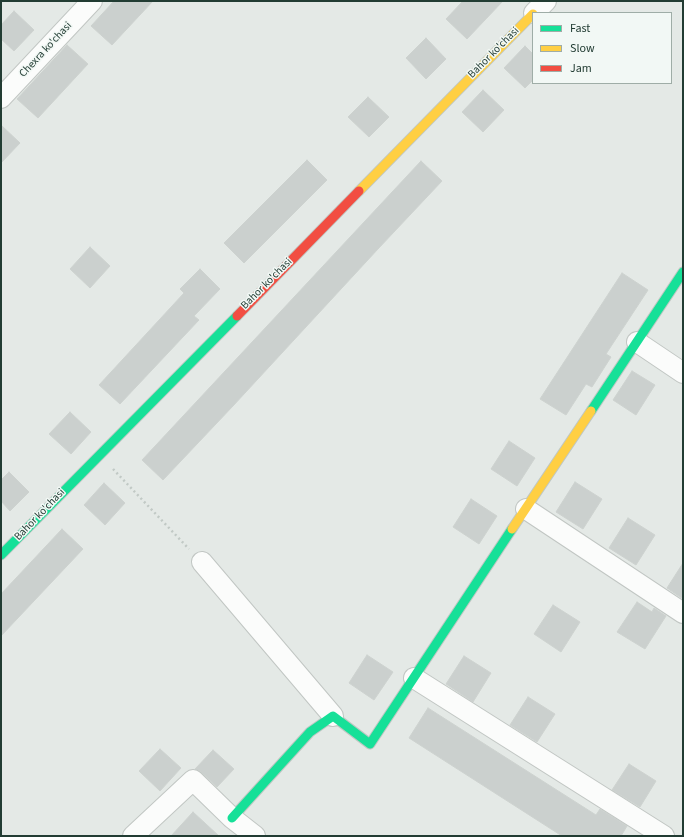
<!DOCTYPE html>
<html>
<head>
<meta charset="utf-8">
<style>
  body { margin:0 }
  #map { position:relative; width:684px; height:837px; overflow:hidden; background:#e4e9e6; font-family:"Source Sans 3",sans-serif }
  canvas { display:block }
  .frame { position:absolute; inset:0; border:2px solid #223c33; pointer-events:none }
  .legend { position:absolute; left:532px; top:12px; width:140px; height:72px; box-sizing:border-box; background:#f2f8f5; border:1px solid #9fada7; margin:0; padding:5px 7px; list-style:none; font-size:12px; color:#223c33 }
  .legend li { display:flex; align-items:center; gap:8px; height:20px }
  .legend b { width:20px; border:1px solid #9fada7 }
</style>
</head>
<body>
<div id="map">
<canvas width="684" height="837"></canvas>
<div class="frame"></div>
<ul class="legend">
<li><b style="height:5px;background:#16e098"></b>Fast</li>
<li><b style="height:5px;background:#ffcf43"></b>Slow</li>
<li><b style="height:5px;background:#f24e42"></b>Jam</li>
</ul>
</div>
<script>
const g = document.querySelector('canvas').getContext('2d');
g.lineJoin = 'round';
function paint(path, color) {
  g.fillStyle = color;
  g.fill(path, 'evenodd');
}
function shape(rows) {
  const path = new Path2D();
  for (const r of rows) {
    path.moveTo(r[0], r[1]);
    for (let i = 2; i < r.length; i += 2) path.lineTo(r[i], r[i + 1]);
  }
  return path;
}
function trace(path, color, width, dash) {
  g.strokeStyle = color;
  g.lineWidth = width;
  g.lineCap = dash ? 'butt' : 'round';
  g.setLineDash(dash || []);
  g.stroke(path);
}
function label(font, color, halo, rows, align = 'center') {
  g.font = font + ' "Source Sans 3",sans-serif';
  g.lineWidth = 3;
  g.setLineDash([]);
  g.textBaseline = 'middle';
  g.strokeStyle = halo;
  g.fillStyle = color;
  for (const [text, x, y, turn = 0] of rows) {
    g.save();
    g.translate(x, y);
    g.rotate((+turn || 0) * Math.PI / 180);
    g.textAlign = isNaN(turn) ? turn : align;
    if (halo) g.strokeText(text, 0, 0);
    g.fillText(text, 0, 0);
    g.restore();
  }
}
const building = shape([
  [114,1,153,1,112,45,91,26,114,1],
  [463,1,503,1,467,39,446,19,463,1],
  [14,11,34,30,14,51,1,39,1,25,14,11],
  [426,38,446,59,426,79,406,58,426,38],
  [67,45,88,64,38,118,17,99,67,45],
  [525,46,533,54,533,80,525,88,504,68,525,46],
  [483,90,504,110,483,132,462,112,483,90],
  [368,97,389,117,369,137,348,117,368,97],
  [1,125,20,143,1,163,1,125],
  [307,160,327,180,244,263,224,243,307,160],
  [421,161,442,181,378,249,233,406,163,480,142,460,421,161],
  [90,247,110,266,90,288,70,269,90,247],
  [200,269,220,289,194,316,199,320,120,404,99,385,184,293,180,289,200,269],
  [622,273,648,290,606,354,611,357,592,387,586,384,566,415,540,399,622,273],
  [632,371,655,385,636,415,613,400,632,371],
  [70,412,91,432,71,454,49,434,70,412],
  [509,441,535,458,517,486,491,469,509,441],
  [9,472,29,492,10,511,1,501,1,480,9,472],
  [575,482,602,499,583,529,556,512,575,482],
  [104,483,125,503,105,525,84,505,104,483],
  [471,499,497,516,479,544,453,527,471,499],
  [628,518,655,535,636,565,609,548,628,518],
  [62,529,83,549,1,636,1,594,62,529],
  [683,563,683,599,667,588,683,563],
  [637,602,652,612,654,608,666,616,645,649,617,632,637,602],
  [553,605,580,622,561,652,534,634,553,605],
  [367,655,393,672,374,700,349,683,367,655],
  [464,656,491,673,473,702,446,684,464,656],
  [528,697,555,714,537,742,510,725,528,697],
  [428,708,596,815,600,809,627,826,621,836,562,836,409,738,428,708],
  [160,749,181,768,160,791,139,771,160,749],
  [213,750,234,769,217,787,201,772,195,769,213,750],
  [629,764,656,781,640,807,612,790,629,764],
  [193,812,219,836,171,836,193,812]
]);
paint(building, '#cbd0ce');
trace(building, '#cdd2cf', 1);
const street = shape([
  [534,13,546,1],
  [1,98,92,1],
  [637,342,683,373],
  [526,509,683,613],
  [202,562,333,716],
  [414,678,664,836],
  [133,836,193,780,232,818,255,836]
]);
const fast = shape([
  [591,411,683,272],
  [1,555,237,316],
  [232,818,310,732,333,716,370,744,512,529]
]);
const slow = shape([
  [359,191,533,14],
  [512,529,591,411]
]);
const jam = shape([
  [237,316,359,191]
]);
trace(street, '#c1c6c3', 22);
trace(fast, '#bfc7c3', 11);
trace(slow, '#bfc7c3', 11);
trace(jam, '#bfc7c3', 11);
trace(shape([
  [113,469,189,549]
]), '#c1c9c5', 2.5, [2, 3]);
trace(street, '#fbfcfb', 20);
trace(fast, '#16e098', 9);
trace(slow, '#ffcf43', 9);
trace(jam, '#f24e42', 9);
label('11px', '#223c33', '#f2f8f5', [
  ["Chexra ko'chasi",46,50,-47],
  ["Bahor ko'chasi",494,53,-45],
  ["Bahor ko'chasi",267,284,-45],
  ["Bahor ko'chasi",40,515,-46]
]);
</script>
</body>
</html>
